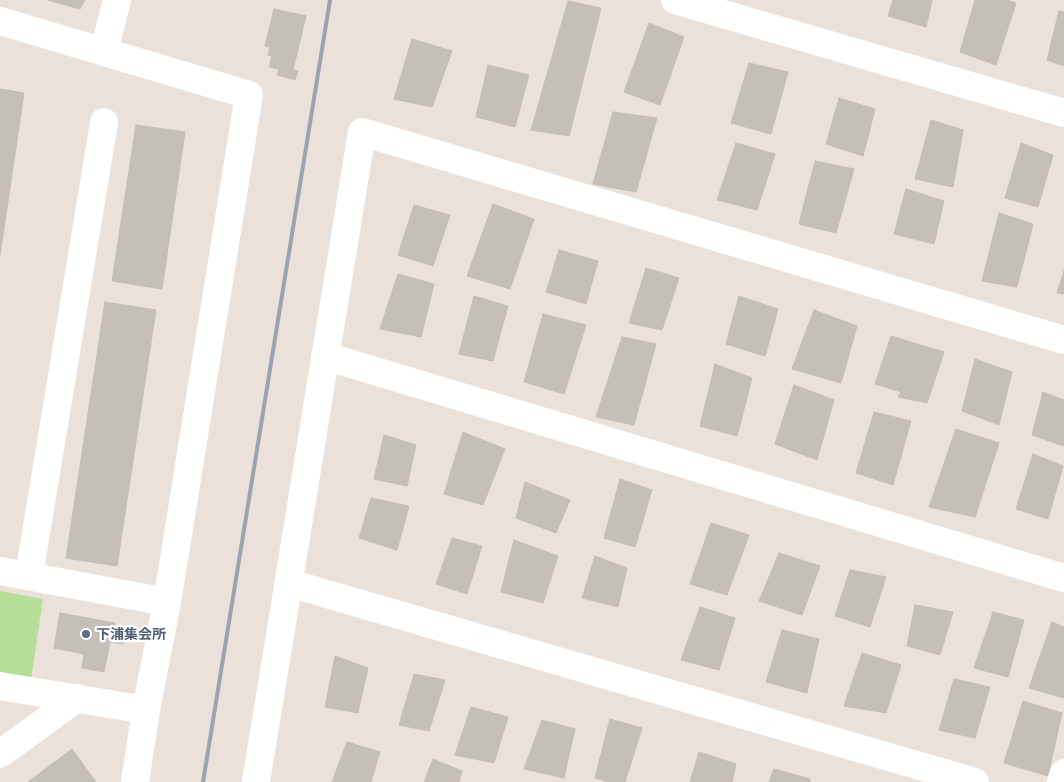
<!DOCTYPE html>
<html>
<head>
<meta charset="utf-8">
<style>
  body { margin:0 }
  canvas { display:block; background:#eae2da }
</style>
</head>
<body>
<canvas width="1064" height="782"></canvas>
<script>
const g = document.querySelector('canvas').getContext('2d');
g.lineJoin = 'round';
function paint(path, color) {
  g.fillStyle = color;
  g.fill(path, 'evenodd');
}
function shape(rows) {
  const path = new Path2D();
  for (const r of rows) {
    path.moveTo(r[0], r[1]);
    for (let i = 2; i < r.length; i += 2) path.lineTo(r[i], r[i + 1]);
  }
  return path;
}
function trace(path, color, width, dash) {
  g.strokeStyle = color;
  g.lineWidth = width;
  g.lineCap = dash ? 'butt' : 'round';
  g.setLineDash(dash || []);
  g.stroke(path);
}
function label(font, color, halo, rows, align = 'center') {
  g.font = font + ' Ubuntu,"Noto Sans JP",sans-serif';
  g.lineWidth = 4.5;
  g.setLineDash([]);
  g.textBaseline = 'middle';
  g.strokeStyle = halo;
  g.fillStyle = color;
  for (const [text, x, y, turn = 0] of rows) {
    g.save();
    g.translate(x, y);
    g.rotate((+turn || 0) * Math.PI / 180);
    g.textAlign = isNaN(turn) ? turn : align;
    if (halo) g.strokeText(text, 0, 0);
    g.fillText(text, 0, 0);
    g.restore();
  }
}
paint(shape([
  [0,591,43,599,31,679,0,674]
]), '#b5de99');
const building = shape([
  [48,0,85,0,80,9,48,0],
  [893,0,932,0,926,27,888,16,893,0],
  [975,0,1008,0,1016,3,996,65,960,52,975,0],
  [568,1,601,8,569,136,531,130,568,1],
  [274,9,306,16,293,70,298,71,295,80,277,75,279,69,269,67,272,56,268,55,270,47,265,46,274,9],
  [1059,11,1064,12,1064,66,1047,60,1059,11],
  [649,23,684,37,660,105,624,92,649,23],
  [412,39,452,51,432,107,394,99,412,39],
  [749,63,788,72,771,134,731,123,749,63],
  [488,65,529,75,515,127,476,117,488,65],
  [0,89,24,93,0,255,0,89],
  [839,98,875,109,863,156,826,144,839,98],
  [613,112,657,118,636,192,593,184,613,112],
  [931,120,963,130,953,187,915,179,931,120],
  [136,125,185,132,162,289,112,281,136,125],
  [736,143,775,154,757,210,717,200,736,143],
  [1021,143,1053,155,1038,207,1005,198,1021,143],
  [815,161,854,169,836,233,799,224,815,161],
  [906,189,944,201,934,244,894,234,906,189],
  [493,204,534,219,510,289,467,276,493,204],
  [414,205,450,215,433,266,398,255,414,205],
  [999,213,1033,224,1017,287,982,281,999,213],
  [559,250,598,261,586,304,546,292,559,250],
  [646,268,679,278,662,330,629,323,646,268],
  [1064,271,1064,294,1057,293,1064,271],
  [398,274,434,284,421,337,380,329,398,274],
  [474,296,508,306,493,361,459,354,474,296],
  [739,296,778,309,765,356,726,344,739,296],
  [105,302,156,310,117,566,66,558,105,302],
  [814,310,857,326,841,383,792,369,814,310],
  [543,314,586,325,564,394,524,382,543,314],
  [891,336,944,352,927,403,898,397,901,392,875,384,891,336],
  [622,337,656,344,634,425,596,417,622,337],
  [975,359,1012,372,999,425,962,411,975,359],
  [715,364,752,378,737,436,700,426,715,364],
  [794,385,834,400,817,460,775,444,794,385],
  [1043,392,1064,400,1064,446,1032,435,1043,392],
  [874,412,911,421,893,485,856,473,874,412],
  [956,429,999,443,975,517,929,507,956,429],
  [463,432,505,449,483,505,444,494,463,432],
  [384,435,416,445,407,486,374,479,384,435],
  [1033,454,1063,466,1048,519,1016,509,1033,454],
  [620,479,652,490,635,547,604,538,620,479],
  [525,482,570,500,556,533,516,518,525,482],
  [371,498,409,506,397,550,359,538,371,498],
  [711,523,749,535,727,595,690,584,711,523],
  [452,538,482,546,467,594,436,584,452,538],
  [514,540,558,556,543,603,501,592,514,540],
  [779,553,820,566,802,615,759,601,779,553],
  [595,556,627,568,618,607,582,598,595,556],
  [850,570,886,577,870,627,835,616,850,570],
  [915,605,953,612,940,655,907,646,915,605],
  [700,607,735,618,719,670,681,660,700,607],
  [993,612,1024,620,1008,677,974,668,993,612],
  [60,613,115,623,113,631,125,633,123,644,110,642,104,672,82,668,84,654,54,648,60,613],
  [1052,622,1064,627,1064,698,1029,688,1052,622],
  [782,630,819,639,807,693,766,682,782,630],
  [862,653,901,665,886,713,844,706,862,653],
  [335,656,368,668,358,713,325,707,335,656],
  [414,674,445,680,429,731,399,725,414,674],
  [954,679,990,687,975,738,939,730,954,679],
  [1023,701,1062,713,1048,776,1004,763,1023,701],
  [471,707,508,717,494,763,455,755,471,707],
  [610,719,642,728,625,782,609,782,595,778,610,719],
  [542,720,575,729,564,778,524,769,542,720],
  [347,742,380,752,371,782,332,782,347,742],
  [72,749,96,782,28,782,72,749],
  [699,752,736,764,732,782,690,782,699,752],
  [433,759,462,771,459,782,424,782,433,759],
  [774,769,810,779,810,782,769,782,774,769]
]);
paint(building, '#c5bfba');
trace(building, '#c4bdb4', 1);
trace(shape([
  [675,0,1064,113],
  [0,21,249,95,167,602,146,710,135,782],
  [104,51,117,0],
  [325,356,1064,578],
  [0,571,167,602],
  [29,576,104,122],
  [289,583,975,782],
  [0,686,146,710],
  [0,754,77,698],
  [256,782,362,132,1064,340],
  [1061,782,1064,773]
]), '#fff', 28);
trace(shape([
  [203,782,330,0]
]), '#9da2b1', 4);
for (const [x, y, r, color] of [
  [86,634,5,"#5c6f8a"]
]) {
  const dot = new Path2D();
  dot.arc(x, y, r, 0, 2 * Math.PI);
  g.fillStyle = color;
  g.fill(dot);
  trace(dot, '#fff', 2);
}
label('bold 14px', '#4e5e75', '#fff', [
  ["下浦集会所",96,634]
], 'left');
</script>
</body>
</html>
